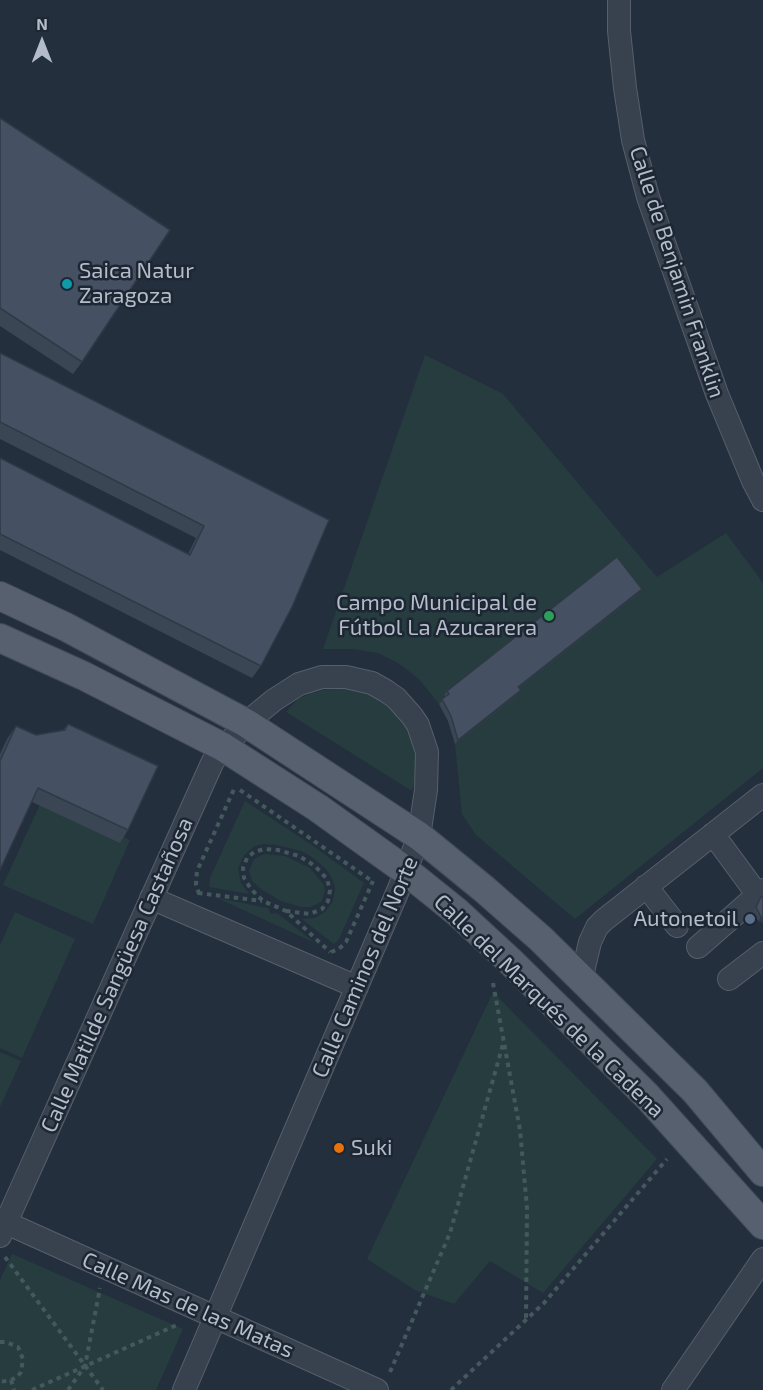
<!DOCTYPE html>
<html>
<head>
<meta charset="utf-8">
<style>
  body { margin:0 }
  #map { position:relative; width:763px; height:1390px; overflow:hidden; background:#242f3e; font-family:"Exo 2",sans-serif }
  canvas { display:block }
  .north { position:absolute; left:12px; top:12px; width:60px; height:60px; -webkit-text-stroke:4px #1d2633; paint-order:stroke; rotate:0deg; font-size:16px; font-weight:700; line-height:24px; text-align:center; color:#b4bcc9 }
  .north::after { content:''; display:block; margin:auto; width:21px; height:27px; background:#b4bcc9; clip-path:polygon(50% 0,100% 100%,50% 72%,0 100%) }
</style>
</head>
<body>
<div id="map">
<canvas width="763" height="1390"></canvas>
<div class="north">N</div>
</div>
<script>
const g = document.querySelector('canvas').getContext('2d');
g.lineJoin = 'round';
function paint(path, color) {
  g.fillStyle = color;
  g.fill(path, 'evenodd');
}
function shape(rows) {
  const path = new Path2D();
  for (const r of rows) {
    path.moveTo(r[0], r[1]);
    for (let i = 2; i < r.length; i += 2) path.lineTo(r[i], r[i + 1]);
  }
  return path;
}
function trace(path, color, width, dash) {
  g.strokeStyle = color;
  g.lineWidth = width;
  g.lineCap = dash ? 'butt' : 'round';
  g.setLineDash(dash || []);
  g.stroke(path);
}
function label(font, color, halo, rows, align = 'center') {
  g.font = font + ' "Exo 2",sans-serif';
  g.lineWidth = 5;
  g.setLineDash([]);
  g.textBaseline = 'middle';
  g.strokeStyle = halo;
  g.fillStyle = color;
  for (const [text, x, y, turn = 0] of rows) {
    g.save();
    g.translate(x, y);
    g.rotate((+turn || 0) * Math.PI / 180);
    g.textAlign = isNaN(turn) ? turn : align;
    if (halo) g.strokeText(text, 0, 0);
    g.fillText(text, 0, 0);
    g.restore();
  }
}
paint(shape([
  [425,355,503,394,657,577,726,533,763,583,763,768,575,919,476,835,462,814,455,744,448,721,439,704,419,679,398,663,378,653,353,649,323,649],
  [341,688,354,689,370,695,384,703,396,715,407,730,412,741,416,759,416,778,412,791,286,712,297,700,308,694,323,690],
  [42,800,130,840,93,924,3,885],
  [245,801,312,845,364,883,339,939,334,944,302,919,315,918,325,912,333,901,335,888,331,876,326,869,312,857,301,851,277,845,264,844,255,846,244,855,238,869,241,883,249,894,209,887,210,878],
  [264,854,285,856,310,868,324,885,325,891,322,901,311,907,301,907,281,901,261,889,252,881,249,871,254,859],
  [217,898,268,908,271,914,277,913,315,943],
  [15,912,75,939,22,1058,0,1048,0,945],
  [493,992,657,1159,543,1293,490,1261,454,1304,415,1290,367,1259],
  [0,1052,21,1061,0,1107],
  [12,1254,183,1329,156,1390,0,1390,0,1280]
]), '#263c3f');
const minor = shape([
  [619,0,619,31,625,88,633,140,648,197,717,394,753,481,763,500],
  [713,834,763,902],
  [646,886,677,926],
  [151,898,357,987],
  [698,947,763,890],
  [729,979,763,953],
  [581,980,590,942,597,927,604,920,763,795],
  [0,1220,377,1390],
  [0,1236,213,761,246,723,274,700,299,684,322,677,346,677,372,683,386,691,396,698,412,716,418,725,427,752,426,790,419,836,400,886,184,1390],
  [673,1390,763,1259]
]);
const major = shape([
  [0,596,66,627,246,723,419,836,484,889,541,939,695,1091,763,1172],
  [0,638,84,676,223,747,318,808,406,871,457,912,509,960,647,1096,763,1225]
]);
trace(minor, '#565f6c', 24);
trace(major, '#414a57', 30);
trace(shape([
  [240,790,372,881],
  [198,893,262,901],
  [199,894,196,884,197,871,235,787],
  [286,911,310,914,322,909,328,901,330,890,327,879,315,866,299,856,278,850,264,849,254,852,247,858,243,868,244,878,251,889,263,901,286,911,330,952],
  [331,952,339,949,346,942,373,881],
  [493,983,520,1130,527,1208,526,1320],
  [5,1257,103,1390],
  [0,1342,6,1342,18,1347,23,1359,21,1372,17,1377,11,1380,0,1382],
  [390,1372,450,1233,503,1044],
  [11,1380,14,1390],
  [32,1390,179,1324],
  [68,1390,85,1366,100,1288],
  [451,1390,544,1303,667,1159]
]), '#44595c', 4, [4.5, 4.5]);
trace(minor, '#38414e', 22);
trace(major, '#56606e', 28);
paint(shape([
  [0,118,82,362,73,374,0,326],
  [0,353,329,520,261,666,252,678,0,550,0,458,188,554,196,538,0,439],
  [639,593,519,688,521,690,518,695,455,744,448,721,439,704,446,697,444,695,447,691],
  [68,724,128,830,120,843,32,802,0,870,0,754,7,739,16,726,36,735,63,730],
  [761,897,763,923,758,921,753,911]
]), '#3b4654');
paint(shape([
  [642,589,639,593,515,691,518,687],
  [521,690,518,695,455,744,458,740],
  [761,917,763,918,763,923,758,921]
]), '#303945');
const building = shape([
  [0,118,170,230,82,362,0,308,0,118],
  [0,353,329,520,292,607,261,666,0,534,0,458,190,555,204,526,0,422,0,353],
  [617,557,642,589,518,687,521,690,458,740,451,716,442,699,449,694,447,691,617,557],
  [68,724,158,766,128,830,38,788,0,870,0,761,16,726,36,735,65,730,68,724],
  [761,897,763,897,763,918,761,917,756,907,761,897]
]);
paint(building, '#455162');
trace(building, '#303945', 1.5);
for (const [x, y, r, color] of [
  [67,284,6,"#0f9aa8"],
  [549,616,6,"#2e9e5b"],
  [750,919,6,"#5c6f8a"],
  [339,1148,6,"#e8710a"]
]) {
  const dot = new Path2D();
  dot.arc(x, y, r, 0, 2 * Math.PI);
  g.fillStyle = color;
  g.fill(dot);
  trace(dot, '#1d2633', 2);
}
label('22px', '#b4bcc9', '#1d2633', [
  ["Saica Natur",79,271],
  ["Zaragoza",79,296],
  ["Campo Municipal de",537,603,"right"],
  ["Fútbol La Azucarera",537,628,"right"],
  ["Autonetoil",738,919,"right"],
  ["Suki",351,1148]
], 'left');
label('22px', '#b4bcc9', '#1d2633', [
  ["Calle de Benjamin Franklin",677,272,72],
  ["Calle Caminos del Norte",365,967,-67],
  ["Calle Matilde Sangüesa Castañosa",117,975,-66],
  ["Calle del Marqués de la Cadena",549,1006,44],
  ["Calle Mas de las Matas",188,1305,24]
]);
</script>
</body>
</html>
